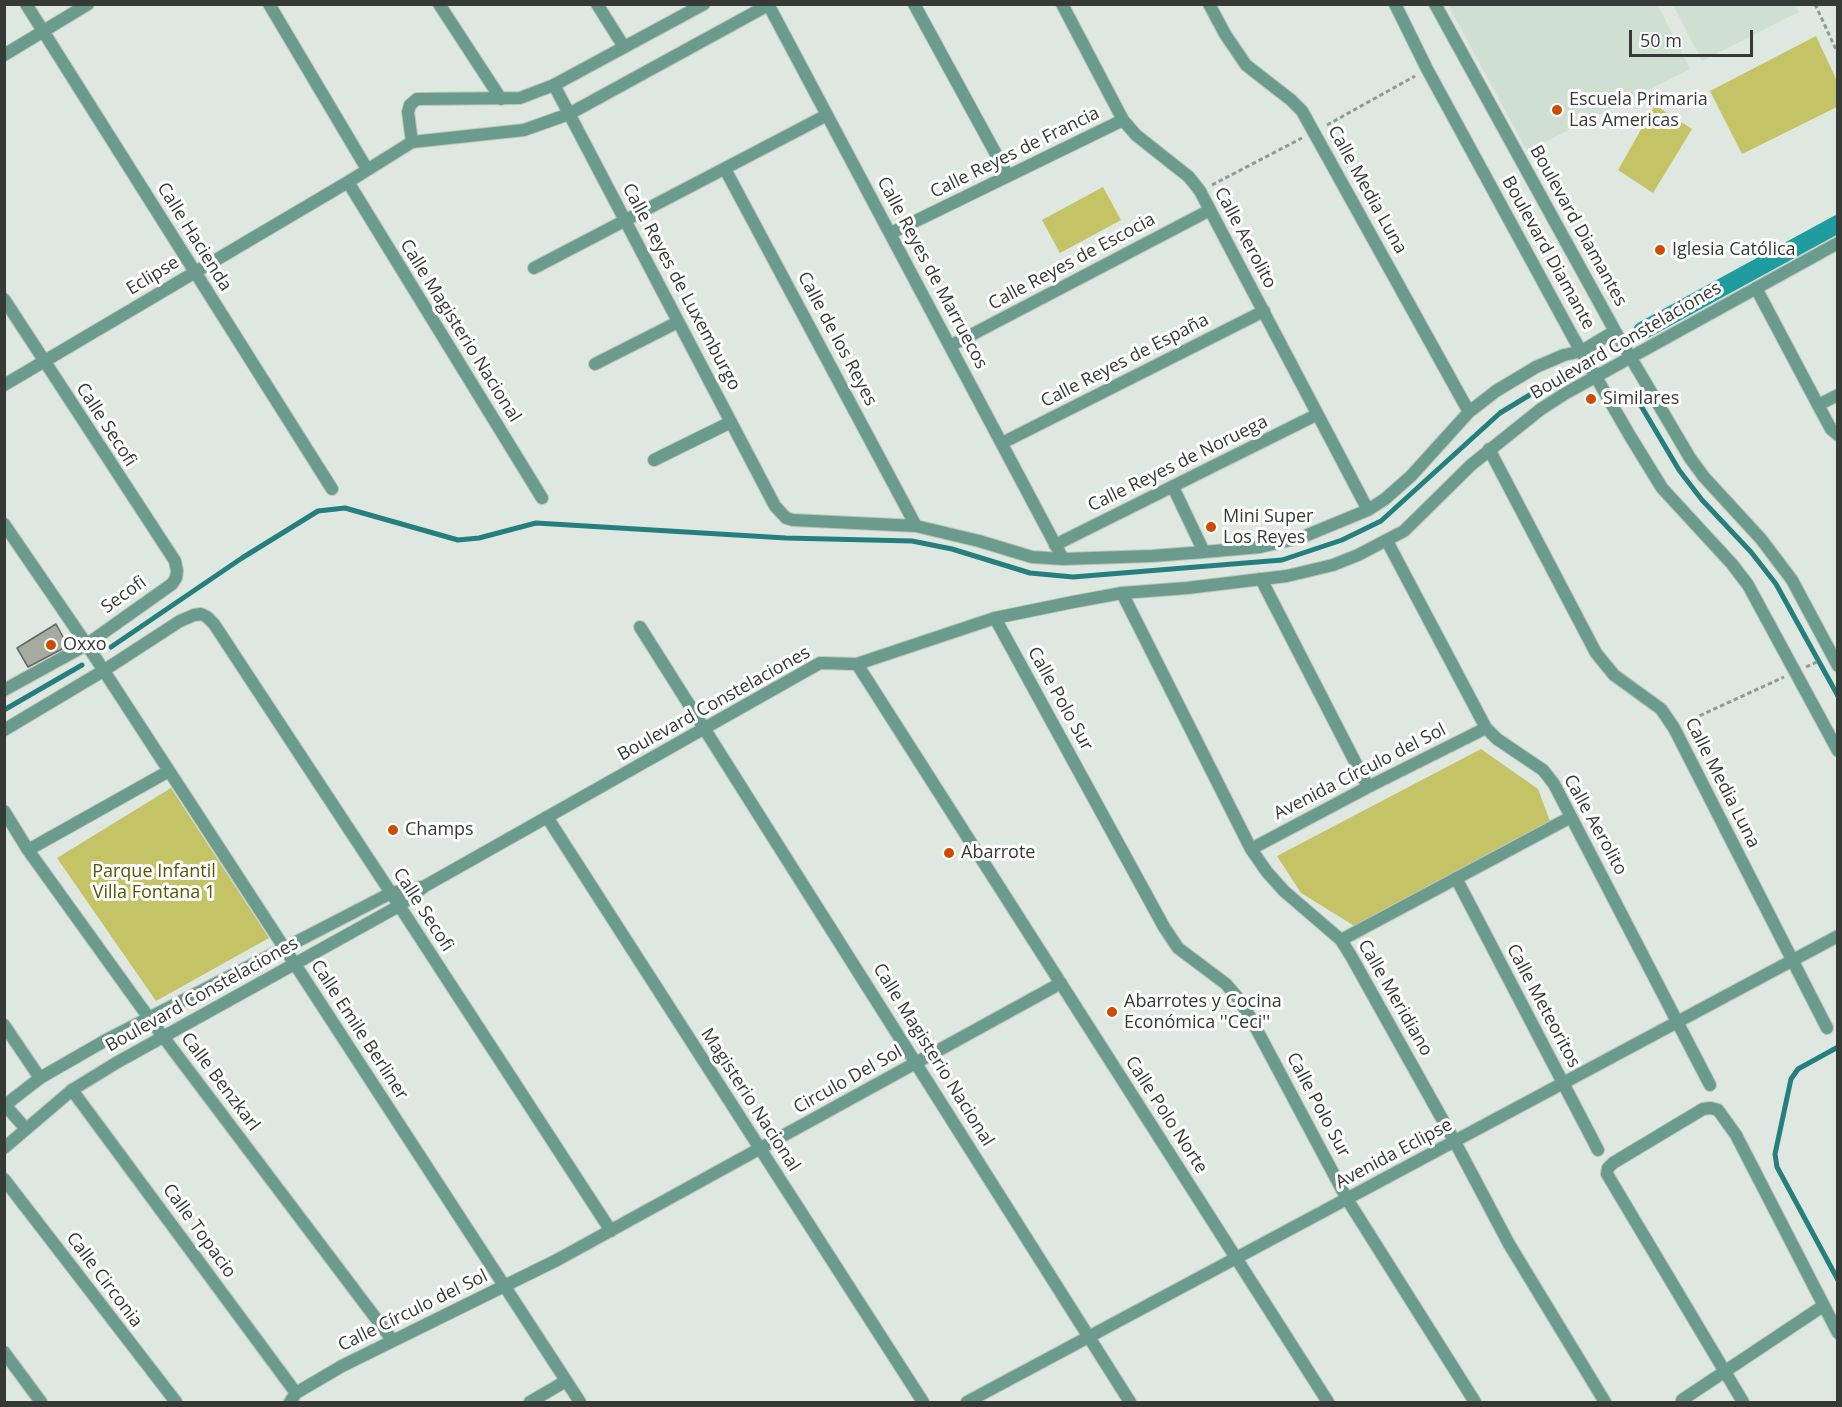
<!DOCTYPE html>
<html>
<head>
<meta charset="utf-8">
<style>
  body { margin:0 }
  #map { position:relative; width:1842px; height:1407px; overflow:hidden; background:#dee8e0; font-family:"Open Sans",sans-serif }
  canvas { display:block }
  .frame { position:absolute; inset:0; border:6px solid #363a37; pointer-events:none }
  .scale { position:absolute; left:1629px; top:30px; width:124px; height:27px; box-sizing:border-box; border:3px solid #363a37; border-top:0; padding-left:8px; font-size:18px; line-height:21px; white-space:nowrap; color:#363a37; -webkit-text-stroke:4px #fff; paint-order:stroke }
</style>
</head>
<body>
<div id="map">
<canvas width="1842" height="1407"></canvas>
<div class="frame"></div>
<div class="scale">50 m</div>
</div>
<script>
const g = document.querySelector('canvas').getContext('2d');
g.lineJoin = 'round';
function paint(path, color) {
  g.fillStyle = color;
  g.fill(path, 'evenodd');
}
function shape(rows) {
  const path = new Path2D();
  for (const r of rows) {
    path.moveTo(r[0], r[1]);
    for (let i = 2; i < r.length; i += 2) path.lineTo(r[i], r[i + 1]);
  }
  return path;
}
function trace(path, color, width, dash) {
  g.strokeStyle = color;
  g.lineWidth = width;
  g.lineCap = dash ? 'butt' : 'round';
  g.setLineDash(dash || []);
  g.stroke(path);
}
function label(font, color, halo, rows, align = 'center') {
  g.font = font + ' "Open Sans",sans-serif';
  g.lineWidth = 6;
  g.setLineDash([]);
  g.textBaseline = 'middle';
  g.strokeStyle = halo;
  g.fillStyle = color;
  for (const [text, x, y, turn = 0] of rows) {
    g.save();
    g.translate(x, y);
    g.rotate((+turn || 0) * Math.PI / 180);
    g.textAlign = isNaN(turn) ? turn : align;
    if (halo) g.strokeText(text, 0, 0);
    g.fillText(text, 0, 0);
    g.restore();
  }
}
paint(shape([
  [1448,5,1658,5,1690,69,1527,151],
  [1673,5,1795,5,1799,12,1702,61]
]), '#cfe0d3');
paint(shape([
  [1816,36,1837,81,1837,107,1742,154,1710,91],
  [1655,105,1692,129,1653,193,1618,170],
  [1103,187,1121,220,1060,253,1042,220],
  [1481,749,1538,789,1550,821,1356,927,1301,893,1277,856],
  [171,788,269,938,156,1001,57,858]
]), '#c4c366');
trace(shape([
  [1634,394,1679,470,1702,500,1751,552,1776,584,1838,696],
  [111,647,242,558,318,511,345,508,458,540,479,538,536,523,786,538,912,541,952,549,1030,573,1073,577,1282,560,1342,540,1381,521,1500,413,1579,365],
  [4,710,82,665],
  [1838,1047,1798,1069,1791,1079,1775,1154,1777,1167,1838,1280]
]), '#257f7f', 5);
trace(shape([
  [1642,331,1838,224]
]), '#1e9c9e', 18);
const building = shape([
  [56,624,68,646,28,667,17,648,56,624]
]);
paint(building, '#a6aba1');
trace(building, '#63685f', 1.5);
const minor = shape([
  [26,4,332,489],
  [269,4,367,169],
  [439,4,501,99],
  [597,4,624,47],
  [768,4,1063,559],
  [914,4,1008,176],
  [1062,4,1123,120,1136,135,1189,177,1200,191,1368,510],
  [1209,4,1225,34,1246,65,1291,100,1302,111,1469,412],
  [1395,4,1427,69,1574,339,1630,436,1662,488,1732,564,1748,585,1838,751],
  [1435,4,1615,331,1690,458,1704,477,1761,539,1792,580,1838,666],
  [4,55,88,4],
  [554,85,775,506,786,518,793,520,916,526,979,541,1032,557,1063,559,1152,556,1204,552,1260,547,1300,538,1368,510,1385,499,1411,476,1469,412,1496,391,1536,367,1564,355,1582,351,1615,331],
  [725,169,916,526],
  [348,182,542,498],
  [891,233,1123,120],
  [534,268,827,115],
  [1756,288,1818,405,1831,429,1838,435],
  [4,299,175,561,177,571,176,578,172,584,86,645,4,690],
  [950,346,1210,210],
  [595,364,678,322],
  [4,385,348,182,412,142],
  [1818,405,1838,395],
  [1002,443,1264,311],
  [1489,449,1596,653,1614,675,1661,709,1674,728,1827,1028],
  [654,460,731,422],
  [1173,487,1204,552],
  [4,524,91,651,580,1402],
  [1387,541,1486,728,1497,739,1543,770,1554,784,1710,1085],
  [1055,545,1316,415],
  [1261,579,1368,787],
  [1122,593,1251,849,1267,872,1284,891,1341,940,1351,956,1455,1142,1509,1244,1605,1402],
  [995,618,1164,927,1178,948,1226,984,1237,997,1250,1017,1347,1199,1475,1402],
  [640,627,1130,1402],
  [857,664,1328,1402],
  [4,730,103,671,180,621,194,615,201,614,207,617,214,624,391,893,611,1231],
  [4,811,28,850,149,1018,393,1341],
  [547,817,923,1402],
  [1251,849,1368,787,1486,728],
  [28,850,169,771],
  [1456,878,1598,1150],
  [1341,940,1571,817],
  [4,1025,40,1078],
  [72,1090,296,1393],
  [4,1179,176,1402],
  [4,1352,41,1402],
  [1682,1400,1823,1306],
  [290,1402,296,1393,342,1366,557,1260,1061,983],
  [530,1402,566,1381],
  [967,1402,1838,936],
  [1743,1402,1613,1184,1607,1174,1608,1168,1613,1163,1703,1109,1711,1108,1718,1110,1736,1135,1838,1333]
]);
const tertiary = shape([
  [704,4,554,85,520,98,417,99,410,105,408,112,412,142,524,130,569,114,770,4],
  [5,1105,26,1129],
  [4,1106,40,1078,106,1040,391,893,421,887],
  [4,1148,72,1090,116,1063,399,906,425,886,820,663,857,664,995,618,1073,602,1122,593,1187,588,1287,576,1333,565,1358,555,1404,531,1471,465,1541,409,1566,393,1838,243]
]);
trace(minor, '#bcc5be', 14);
trace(tertiary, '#bcc5be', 14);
trace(shape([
  [1815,4,1838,54],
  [1327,125,1415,76],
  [1212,185,1302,138],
  [1806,667,1819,661],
  [1686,722,1784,677]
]), '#929994', 3, [4.5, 3]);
trace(minor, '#6a9b8d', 12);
trace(tertiary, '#6a9b8d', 12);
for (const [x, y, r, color] of [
  [1557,110,6,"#cf4b00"],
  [1660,250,6,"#cf4b00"],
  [1591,399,6,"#cf4b00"],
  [1211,527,6,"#cf4b00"],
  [51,645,6,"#cf4b00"],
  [393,830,6,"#cf4b00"],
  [949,853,6,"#cf4b00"],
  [1112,1012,6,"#cf4b00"]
]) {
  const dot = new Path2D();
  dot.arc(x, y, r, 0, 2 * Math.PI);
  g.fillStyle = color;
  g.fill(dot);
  trace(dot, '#fff', 2);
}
label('18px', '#363a37', '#fff', [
  ["Escuela Primaria",1569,100],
  ["Las Americas",1569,121],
  ["Iglesia Católica",1672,250],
  ["Similares",1603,399],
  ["Mini Super",1223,517],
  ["Los Reyes",1223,538],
  ["Oxxo",63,645],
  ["Champs",405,830],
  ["Abarrote",961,853],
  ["Abarrotes y Cocina",1124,1002],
  ["Económica ''Ceci''",1124,1023]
], 'left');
label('18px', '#363a37', '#fff', [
  ["Calle Reyes de Francia",1015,153,-26],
  ["Calle Media Luna",1367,190,61],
  ["Boulevard Diamantes",1578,226,61],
  ["Calle Hacienda",194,237,58],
  ["Calle Aerolito",1245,238,62],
  ["Boulevard Diamante",1548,253,61],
  ["Calle Reyes de Escocia",1072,262,-28],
  ["Calle Reyes de Marruecos",932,273,62],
  ["Eclipse",153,276,-31],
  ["Calle Reyes de Luxemburgo",681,287,62],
  ["Calle Magisterio Nacional",460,331,58],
  ["Calle de los Reyes",837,339,62],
  ["Boulevard Constelaciones",1626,341,-30],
  ["Calle Reyes de España",1125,361,-27],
  ["Calle Secofi",106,425,57],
  ["Calle Reyes de Noruega",1178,464,-26],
  ["Secofi",124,595,-36],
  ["Calle Polo Sur",1060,699,61],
  ["Boulevard Constelaciones",714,704,-29],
  ["Avenida Círculo del Sol",1360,772,-27],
  ["Calle Media Luna",1722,783,63],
  ["Calle Aerolito",1595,825,61],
  ["Calle Secofi",423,910,57],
  ["Boulevard Constelaciones",202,995,-29],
  ["Calle Meridiano",1395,998,60],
  ["Calle Meteoritos",1543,1006,62],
  ["Calle Emile Berliner",359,1030,57],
  ["Calle Magisterio Nacional",933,1055,58],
  ["Circulo Del Sol",848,1080,-29],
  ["Calle Benzkarl",220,1082,53],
  ["Magisterio Nacional",750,1100,57],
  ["Calle Polo Sur",1318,1105,62],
  ["Calle Polo Norte",1166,1115,57],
  ["Avenida Eclipse",1394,1154,-28],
  ["Calle Topacio",199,1231,54],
  ["Calle Circonia",104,1280,53],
  ["Calle Círculo del Sol",413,1311,-26]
]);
label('18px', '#585603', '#fff', [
  ["Parque Infantil",154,872],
  ["Villa Fontana 1",154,893]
]);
</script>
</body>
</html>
